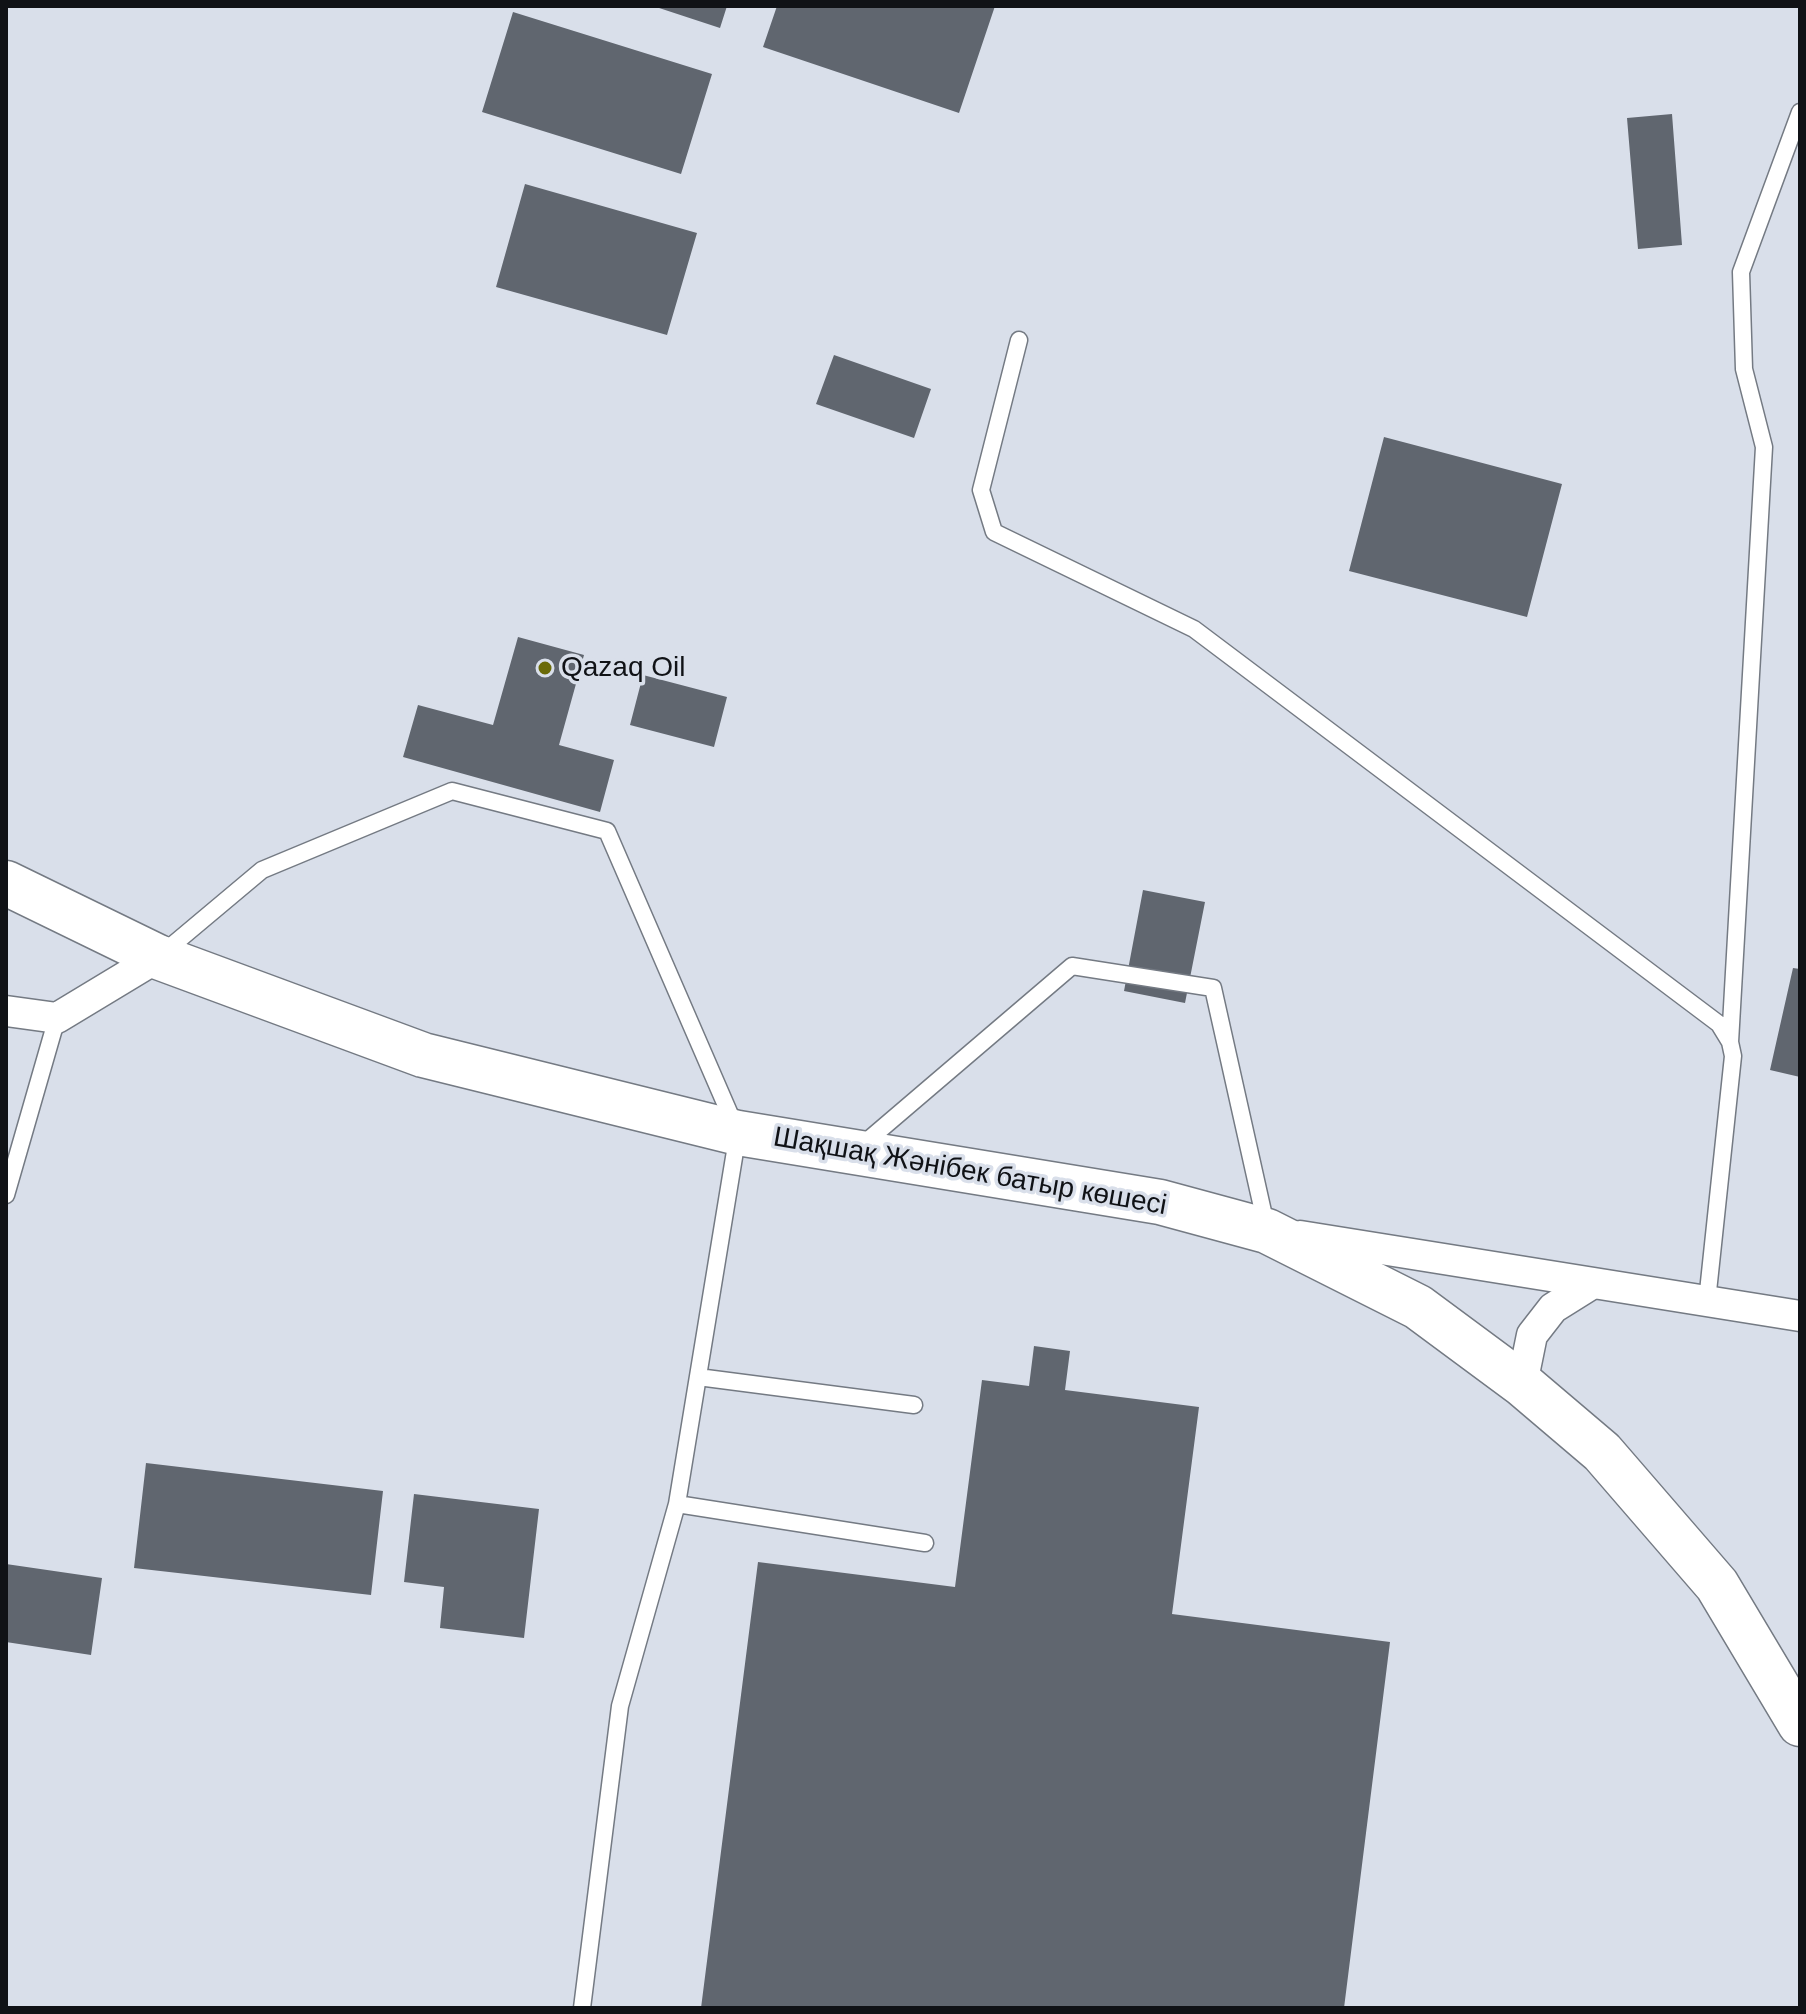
<!DOCTYPE html>
<html>
<head>
<meta charset="utf-8">
<style>
  body { margin:0 }
  #map { position:relative; width:1806px; height:2014px; overflow:hidden; background:#d9dfea; font-family:Arial,sans-serif }
  canvas { display:block }
  .frame { position:absolute; inset:0; border:8px solid #101216; pointer-events:none }
</style>
</head>
<body>
<div id="map">
<canvas width="1806" height="2014"></canvas>
<div class="frame"></div>
</div>
<script>
const g = document.querySelector('canvas').getContext('2d');
g.lineJoin = 'round';
function paint(path, color) {
  g.fillStyle = color;
  g.fill(path, 'evenodd');
}
function shape(rows) {
  const path = new Path2D();
  for (const r of rows) {
    path.moveTo(r[0], r[1]);
    for (let i = 2; i < r.length; i += 2) path.lineTo(r[i], r[i + 1]);
  }
  return path;
}
function trace(path, color, width, dash) {
  g.strokeStyle = color;
  g.lineWidth = width;
  g.lineCap = dash ? 'butt' : 'round';
  g.setLineDash(dash || []);
  g.stroke(path);
}
function label(font, color, halo, rows, align = 'center') {
  g.font = font + ' Arial,sans-serif';
  g.lineWidth = 7;
  g.setLineDash([]);
  g.textBaseline = 'middle';
  g.strokeStyle = halo;
  g.fillStyle = color;
  for (const [text, x, y, turn = 0] of rows) {
    g.save();
    g.translate(x, y);
    g.rotate((+turn || 0) * Math.PI / 180);
    g.textAlign = isNaN(turn) ? turn : align;
    if (halo) g.strokeText(text, 0, 0);
    g.fillText(text, 0, 0);
    g.restore();
  }
}
paint(shape([
  [653,6,727,6,720,28],
  [777,6,995,6,959,113,763,47],
  [513,12,712,74,681,174,482,112],
  [1672,114,1682,245,1638,249,1627,118],
  [525,184,697,233,667,335,496,287],
  [834,355,931,389,914,438,816,404],
  [1384,437,1562,484,1527,617,1349,571],
  [518,637,584,655,559,745,614,760,600,812,403,757,418,705,493,725],
  [643,675,727,697,714,747,630,725],
  [1143,890,1205,902,1185,1003,1124,991],
  [1793,968,1800,969,1800,1077,1770,1070],
  [1034,1346,1070,1351,1065,1390,1199,1407,1172,1614,1390,1642,1344,2008,701,2008,758,1562,955,1587,982,1380,1029,1386],
  [146,1463,383,1491,371,1595,134,1568],
  [414,1494,539,1509,524,1638,440,1628,444,1587,404,1582],
  [6,1564,102,1578,91,1655,6,1642]
]), '#60666f');
const service = shape([
  [1019,340,981,490,994,532,1194,629,1719,1024,1730,1042,1733,1056,1707,1301],
  [163,953,262,870,452,791,607,831,738,1133,677,1504,620,1706,582,2008],
  [1730,1042,1764,447,1744,369,1741,272,1800,112],
  [860,1147,1072,966,1213,988,1266,1225],
  [6,1195,57,1018],
  [698,1377,914,1405],
  [677,1504,925,1543]
]);
const minor = shape([
  [6,1011,57,1018,158,957],
  [1300,1236,1800,1316],
  [1522,1384,1532,1335,1553,1308,1593,1283]
]);
const secondary = shape([
  [6,883,158,957,423,1055,738,1133,1160,1202,1267,1231,1418,1307,1522,1384,1602,1452,1717,1585,1800,1724]
]);
trace(service, '#747a83', 19);
trace(minor, '#747a83', 33);
trace(secondary, '#747a83', 47);
trace(service, '#fff', 16);
trace(minor, '#fff', 30);
trace(secondary, '#fff', 44);
for (const [x, y, r, color] of [
  [545,668,8,"#6a6a08"]
]) {
  const dot = new Path2D();
  dot.arc(x, y, r, 0, 2 * Math.PI);
  g.fillStyle = color;
  g.fill(dot);
  trace(dot, '#d9dfea', 3);
}
label('28px', '#101216', '#d9dfea', [
  ["Qazaq Oil",561,668]
], 'left');
label('28px', '#101216', '#d9dfea', [
  ["Шақшақ Жәнібек батыр көшесі",970,1172,10]
]);
</script>
</body>
</html>
